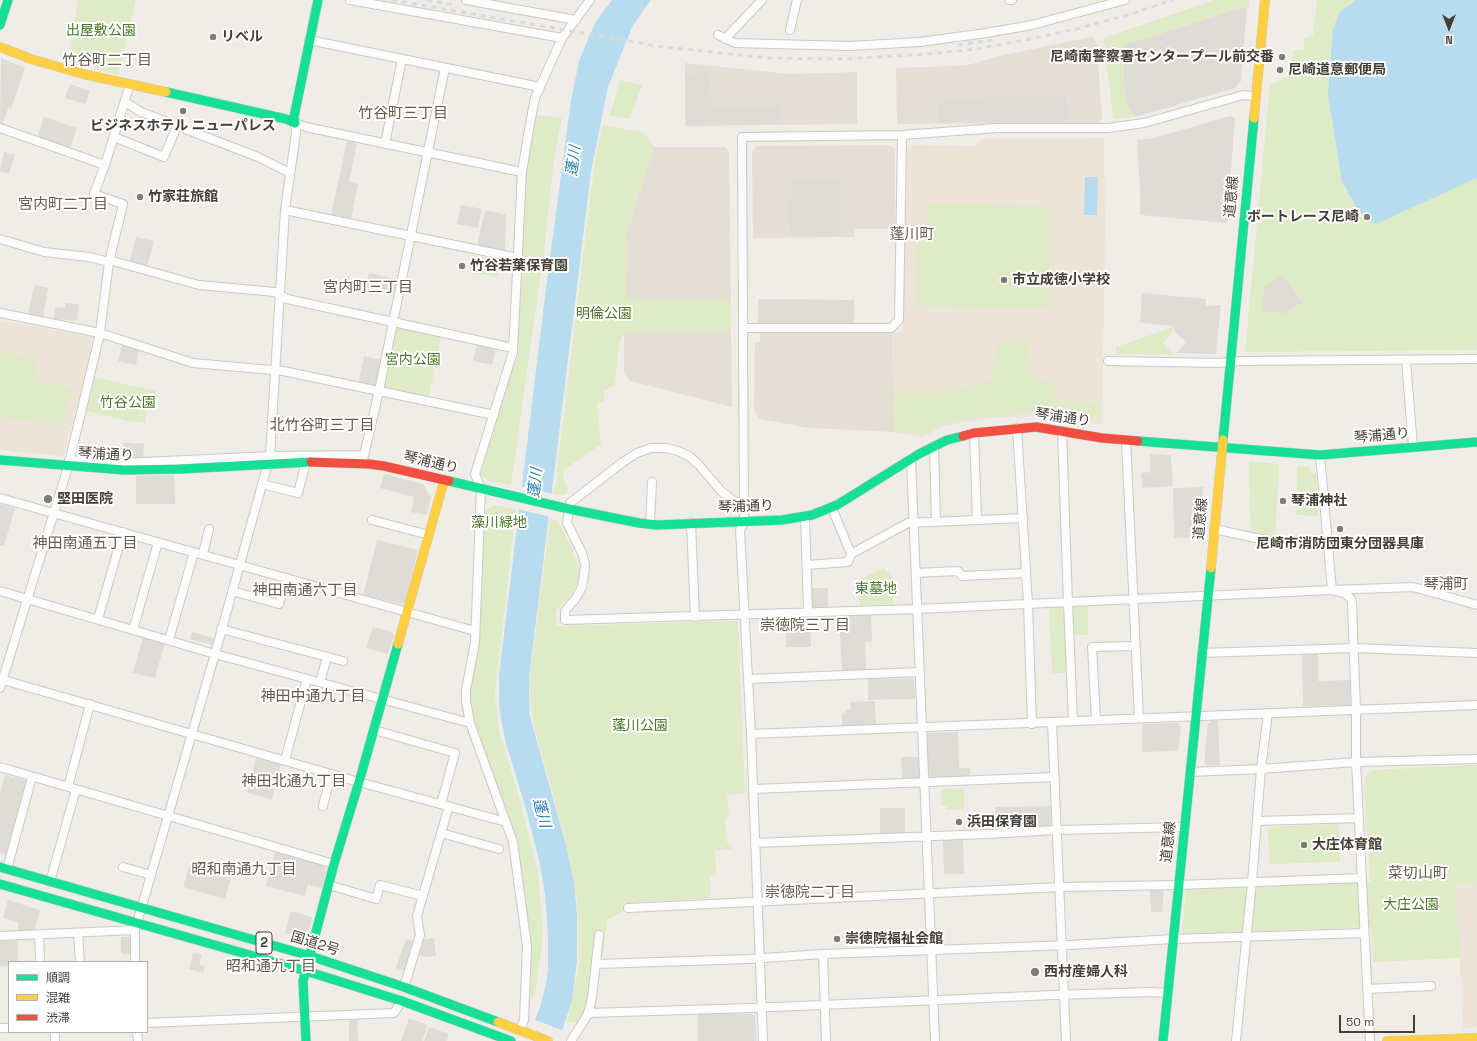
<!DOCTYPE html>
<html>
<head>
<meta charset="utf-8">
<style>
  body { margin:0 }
  #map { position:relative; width:1477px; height:1041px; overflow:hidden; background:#f0ede8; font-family:"Space Grotesk","Noto Sans JP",sans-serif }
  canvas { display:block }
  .legend { position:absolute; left:8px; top:961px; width:140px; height:72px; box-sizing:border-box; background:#fff; border:1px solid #b5b2ae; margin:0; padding:5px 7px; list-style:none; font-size:12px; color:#453e34 }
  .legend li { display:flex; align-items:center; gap:8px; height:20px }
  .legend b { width:20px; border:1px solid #b5b2ae }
  .north { position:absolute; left:1429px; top:8px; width:40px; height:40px; -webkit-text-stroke:3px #fff; paint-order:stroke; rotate:180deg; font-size:11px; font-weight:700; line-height:16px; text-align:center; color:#453e34 }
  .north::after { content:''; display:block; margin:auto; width:14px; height:18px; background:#453e34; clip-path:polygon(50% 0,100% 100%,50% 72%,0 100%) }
  .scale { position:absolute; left:1339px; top:1015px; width:76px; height:18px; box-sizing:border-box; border:2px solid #453e34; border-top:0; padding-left:5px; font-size:12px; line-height:14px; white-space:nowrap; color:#453e34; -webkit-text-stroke:3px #fff; paint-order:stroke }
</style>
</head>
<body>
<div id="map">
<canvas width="1477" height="1041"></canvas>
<ul class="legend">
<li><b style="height:5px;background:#16e098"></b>順調</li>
<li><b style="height:5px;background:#ffcf43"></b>混雑</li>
<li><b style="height:5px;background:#f24e42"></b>渋滞</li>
</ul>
<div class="north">N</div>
<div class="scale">50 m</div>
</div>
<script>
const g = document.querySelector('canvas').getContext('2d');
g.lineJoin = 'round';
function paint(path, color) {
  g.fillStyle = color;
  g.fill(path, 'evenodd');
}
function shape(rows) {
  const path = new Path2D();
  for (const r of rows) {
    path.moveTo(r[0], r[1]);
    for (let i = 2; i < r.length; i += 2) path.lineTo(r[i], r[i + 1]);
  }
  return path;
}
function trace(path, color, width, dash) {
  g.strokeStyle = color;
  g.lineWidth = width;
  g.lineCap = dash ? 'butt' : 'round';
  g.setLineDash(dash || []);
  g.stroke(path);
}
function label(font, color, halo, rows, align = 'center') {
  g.font = font + ' "Space Grotesk","Noto Sans JP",sans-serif';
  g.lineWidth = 4;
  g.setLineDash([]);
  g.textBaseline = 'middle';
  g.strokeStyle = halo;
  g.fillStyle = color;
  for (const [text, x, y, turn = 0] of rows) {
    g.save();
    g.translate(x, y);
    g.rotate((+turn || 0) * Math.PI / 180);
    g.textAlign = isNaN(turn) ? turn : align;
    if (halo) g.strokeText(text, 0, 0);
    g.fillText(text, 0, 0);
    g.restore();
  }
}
paint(shape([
  [1091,37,1094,39,1097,44,1102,119,1098,123,897,124,896,68,956,66,972,64,999,56],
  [685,63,789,74,857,72,857,124,685,126],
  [889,145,895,149,895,229,855,229,854,237,753,238,752,151,757,146],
  [654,147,725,147,729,151,731,299,626,300,627,232],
  [892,332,894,432,809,428,760,419,754,411,755,342,760,342,760,333],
  [624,333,731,333,732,407,630,381,624,372]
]), '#e4ded5');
paint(shape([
  [1104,138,1105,228,1102,425,1054,416,1037,416,989,418,945,426,922,437,894,432,892,332,903,332,906,150,910,145,975,146,982,139],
  [0,320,92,337,88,366,63,456,0,450],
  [1477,765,1477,1027,1463,1028,1451,766]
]), '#ebe4d7');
paint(shape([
  [78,0,136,0,118,75,69,62],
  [1214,0,1249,0,1249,6,1125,101,1135,117,1113,119,1104,38],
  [1317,0,1477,0,1477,350,1245,352,1270,85,1291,75,1293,50,1304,50,1304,38,1313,35],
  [620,80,642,85,630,119,610,115],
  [536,115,562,118,554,158,544,251,511,485,488,481,480,474,517,354,525,173],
  [602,125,643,132,654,147,627,232,626,299,731,299,731,333,624,333,619,344,615,385,604,391,604,402,597,404,601,444,564,470,563,479,569,489,565,495,561,495,554,494,594,167],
  [927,204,1050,206,1048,308,916,306,917,236,926,236],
  [474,255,497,260,498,273,497,277,470,273,470,263],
  [398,327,441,336,429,397,386,388,385,385,396,329],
  [1173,327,1173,332,1163,343,1175,355,1116,354,1116,347],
  [1029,341,1030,375,1052,385,1060,402,1099,403,1099,422,1054,413,1036,412,988,415,946,423,922,434,894,432,893,392,948,393,991,380,997,344],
  [0,352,35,359,39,382,74,388,61,425,0,417],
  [94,377,156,391,155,405,146,406,146,423,128,421,86,411],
  [1249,461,1279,464,1275,538,1252,534,1252,531,1251,530,1249,486],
  [1297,466,1309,467,1309,473,1316,473,1318,516,1296,515],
  [494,505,516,509,495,695,499,731,518,793,538,871,543,939,535,993,528,1005,531,951,516,840,471,710,468,691,476,659,485,511],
  [550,519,558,521,572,548,580,572,578,583,572,593,556,611,556,626,738,621,745,793,727,795,729,819,725,820,726,841,732,845,732,849,715,850,716,875,710,875,710,898,630,903,628,908,607,920,603,956,597,956,589,999,580,1023,567,1022,579,965,578,914,575,883,562,828,535,730,532,715,530,692,531,670],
  [884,568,892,577,893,604,860,605,859,580],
  [1072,605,1088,605,1088,635,1074,635],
  [1064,606,1067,673,1052,673,1049,607],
  [1477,765,1477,882,1456,883,1460,958,1373,962,1371,927,1182,934,1186,890,1370,882,1364,777,1371,770],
  [964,788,964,809,946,810,946,806,941,806,941,789],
  [1339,824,1340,862,1269,864,1268,827]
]), '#dfeac7');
paint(shape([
  [1247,6,1241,81,1235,88,1135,117,1125,101,1123,46],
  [1,58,25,68,11,109,8,108,2,126,0,125],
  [710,73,711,107,778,106,779,124,686,126,685,74],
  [70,84,90,91,85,104,65,98],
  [1066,96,1067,121,938,122,938,102,985,102,985,97],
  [1230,116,1235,118,1227,223,1140,215,1140,191,1137,140,1154,138],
  [44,117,77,128,70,149,37,138],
  [347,141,357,143,349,182,358,184,351,219,331,215],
  [4,152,15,155,9,174,0,171],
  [791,178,841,178,841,236,790,236],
  [461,205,482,209,478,228,457,224],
  [485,210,506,215,505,252,477,246],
  [136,237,154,241,147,267,129,263],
  [369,273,397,279,394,293,366,288],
  [1282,275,1302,302,1286,313,1262,311,1264,288],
  [34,285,48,288,43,317,28,314],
  [1142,293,1206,299,1206,306,1221,305,1216,354,1176,353,1186,342,1175,332,1174,326,1140,323],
  [758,299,854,300,854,323,758,323],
  [65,303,79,304,77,321,54,319,55,307,65,308],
  [477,344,496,348,492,365,473,361],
  [122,345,139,349,136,365,118,361],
  [364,356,382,360,377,385,374,387,358,384],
  [123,443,144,443,143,458,123,458],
  [1150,454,1171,455,1173,486,1142,488,1141,473,1150,472],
  [384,474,423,484,431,498,426,515,411,512,414,497,380,488],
  [174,475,175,504,136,504,136,476],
  [1203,487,1199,537,1174,538,1173,488],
  [0,504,15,508,4,546,0,545],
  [377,540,418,550,405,602,401,604,363,595],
  [810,588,828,588,828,607,810,607],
  [871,614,872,641,865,642,866,671,842,671,839,615],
  [786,616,810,616,811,647,786,647],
  [373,627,392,632,394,636,388,654,366,648],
  [192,632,214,638,213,645,190,639],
  [143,637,165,642,155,678,133,673],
  [1302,654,1318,654,1318,681,1350,680,1351,705,1303,706],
  [914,678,915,699,868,700,868,679],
  [875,701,876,725,842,726,842,714,851,708,850,702],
  [1211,721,1218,721,1220,765,1207,766,1204,763,1208,724],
  [1178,723,1181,727,1178,751,1142,752,1142,724],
  [958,732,959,768,970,768,970,776,932,778,928,775,927,735,929,733],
  [901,757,919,757,919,778,902,778],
  [256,758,281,764,272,799,247,793],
  [5,775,28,781,9,856,0,853,0,794],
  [1051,806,1051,824,1049,827,996,828,995,807],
  [880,808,905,808,905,834,880,834],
  [943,839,963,839,964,874,944,874],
  [275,852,322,864,326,871,322,888,308,884,305,896,266,886],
  [189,866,231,878,225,899,183,887],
  [1164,889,1162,912,1151,912,1150,890],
  [8,900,40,910,34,932,18,932,18,922,3,918],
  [291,911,312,917,307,939,285,934],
  [121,937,130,937,131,954,121,954],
  [434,938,436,956,425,957,417,954,422,939],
  [406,939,415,942,405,971,396,968],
  [0,941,18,941,18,962,9,962,9,966,0,966],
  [193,953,202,955,199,964,205,966,203,973,189,969],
  [698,1014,751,1014,755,1016,756,1041,698,1041],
  [409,1018,428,1025,422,1041,401,1041],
  [349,1020,357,1020,358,1041,349,1041],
  [429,1027,449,1034,446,1041,424,1041]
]), '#dfdcd8');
paint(shape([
  [612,0,651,0,633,25,608,87,591,172,530,670,529,693,530,715,534,731,566,845,574,882,577,914,577,962,572,1000,559,1041,527,1041,540,1007,546,984,548,971,548,936,545,894,539,860,525,806,506,743,501,719,499,702,499,675,546,288,571,100,579,61,595,23],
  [1356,0,1477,0,1477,178,1376,224,1359,211,1342,182,1328,94,1333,28,1340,12],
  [90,21,96,21,96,28,103,28,103,25,106,25,109,29,113,28,115,31,113,34,106,32,92,40,89,35],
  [1085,177,1098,177,1097,215,1084,215]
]), '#b7dcef');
paint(shape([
  [520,486,554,494,551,517,517,509],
  [533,1019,564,1031,561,1041,525,1041]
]), '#f0ede8');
const street = shape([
  [350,0,562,38],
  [466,0,576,20],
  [1009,0,1012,0],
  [790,30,797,0],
  [718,35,735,43,849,46,920,42,986,33,1032,25,1125,0],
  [725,39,762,0],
  [309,40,540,87],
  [125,102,141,112,258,157,290,173],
  [0,128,105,165],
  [114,137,164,157,177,126],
  [385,144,402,59],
  [285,210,518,258],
  [0,239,44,252,89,257,109,262],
  [109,260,199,285,275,292,287,299,513,348],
  [0,313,100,333,193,363,283,371,494,415],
  [743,328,891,328,899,320,902,135],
  [1406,360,1413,447],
  [1108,361,1218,363,1240,361,1477,359],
  [1017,428,1028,604,1032,724],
  [1062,431,1068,603,1073,721],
  [974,433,977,520],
  [1126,440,1139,718],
  [934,446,936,522],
  [1320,455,1332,590,1413,587,1477,605],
  [69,460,123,463,270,456,364,455],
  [911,460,935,1041],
  [362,464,379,391,445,68],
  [262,484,298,493,306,462],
  [0,498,475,631],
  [743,504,734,501,721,491,699,465,689,456,678,451,666,448,651,448,637,453,623,462,570,503,567,523,582,553,585,564,584,575,582,587,576,598,565,611,565,620,917,609,1332,590,1346,594,1351,599,1352,604,1356,710,1356,762,1370,1041],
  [832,508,851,554],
  [805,517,808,612],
  [372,520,429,535],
  [691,523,695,617],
  [650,524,652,482],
  [1214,529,1275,542,1329,539],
  [203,554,209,529],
  [807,565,848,562,851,554,908,523,1023,518],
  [916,573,958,571,962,576,1026,573],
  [0,591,215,654,470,723],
  [232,591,279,604,287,578],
  [98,619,123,532],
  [221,629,343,661],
  [133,630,158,542],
  [169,640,194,552],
  [1202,653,1354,648,1477,653],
  [0,679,359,782,506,822],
  [748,679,919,672],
  [320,682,327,657],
  [0,688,68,467,100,333,109,262,123,204,94,194,105,165,130,84],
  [1268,713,1261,769,1356,762,1477,759],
  [1096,720,1092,647,1135,646],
  [1052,723,1066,1041],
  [374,730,455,753,441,804],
  [751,734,1477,705],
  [285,760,307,679],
  [0,767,334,864],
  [1190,772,1261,769,1252,882,1236,1041],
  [68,787,90,704],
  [753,789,1055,777],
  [323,806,331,774],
  [1258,821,1359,818],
  [441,833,499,849],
  [755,843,987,834,1057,830,1185,827],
  [123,867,151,875],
  [7,869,32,777],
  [50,882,76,789],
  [329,885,376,899,380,885,423,896],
  [628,908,1060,887,1179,885,1362,878],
  [78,933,80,962],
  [39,935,40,962],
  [0,936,135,930],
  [823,954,826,1041],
  [135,962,135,930,215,654,270,456,285,210,296,133,295,123,306,127,522,172],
  [597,964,749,959,823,954,1070,945,1173,939,1364,933],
  [404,987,420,935,417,916,449,806],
  [1367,989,1431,986],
  [588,1013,751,1008,1054,995,1151,992,1168,993],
  [147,1023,394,1013,402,1001],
  [0,1028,9,1028],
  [520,1030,524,1020,527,946,513,842,470,723,466,701,466,690,475,643,481,489,475,474,513,352,522,172,529,129,535,98,562,38,590,0],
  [55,1032,55,1041],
  [137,1032,138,1041],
  [571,1041,588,1014,592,998,599,935],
  [763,1041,751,734,740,530,744,521,742,137,902,135,997,128,1108,128,1144,123,1243,95,1255,96]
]);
const fast = shape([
  [0,25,8,0],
  [166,92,286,119,295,123],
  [295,123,294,117,318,0],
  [1223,440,1254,118],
  [1138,441,1320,455,1477,442],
  [0,460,124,470,181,469,311,462],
  [449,481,569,509,639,523,657,525,782,520,812,515,837,505,919,454,947,440,963,436],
  [0,867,310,956,404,987,498,1022],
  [0,884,306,971,402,1001,511,1041],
  [306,1041,303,981,334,864,359,782,398,644],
  [1163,1041,1211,568]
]);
const slow = shape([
  [0,47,31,59,83,74,166,92],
  [1254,118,1265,0],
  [1211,568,1223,440],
  [398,644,444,481],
  [498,1022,548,1041],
  [1387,1041,1477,1038]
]);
const jam = shape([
  [963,436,974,433,1036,427,1102,438,1138,441],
  [311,462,369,464,384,466,449,481]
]);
trace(street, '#ccc9c4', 10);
trace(fast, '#cfcabf', 10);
trace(slow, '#cfcabf', 10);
trace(jam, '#cfcabf', 10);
trace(street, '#fdfcfc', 8);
trace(fast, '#16e098', 9);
trace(slow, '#ffcf43', 9);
trace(jam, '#f24e42', 9);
trace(shape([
  [392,0,663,47,770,58,842,59,927,54,976,49,1025,40,1076,29,1127,15,1173,0],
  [427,0,454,5],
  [958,45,992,40]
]), '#d9d9d8', 3, [5, 5]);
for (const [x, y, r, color] of [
  [213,37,4,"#817b73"],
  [1282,57,4,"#817b73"],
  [1280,70,4,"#817b73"],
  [183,111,4,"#817b73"],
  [140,197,4,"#817b73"],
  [1367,217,4,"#817b73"],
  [462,266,4,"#817b73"],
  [1004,280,4,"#817b73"],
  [48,499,5,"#817b73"],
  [1283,501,4,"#817b73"],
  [1340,529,4,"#817b73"],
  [959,822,4,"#817b73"],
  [1304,845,4,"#817b73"],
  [837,939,4,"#817b73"],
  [1035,972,5,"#817b73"]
]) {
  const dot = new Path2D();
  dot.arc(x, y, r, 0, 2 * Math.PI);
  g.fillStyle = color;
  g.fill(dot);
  trace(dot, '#fff', 1.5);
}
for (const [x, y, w] of [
  [264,943,16]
]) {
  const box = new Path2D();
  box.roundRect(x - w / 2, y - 11, w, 22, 3);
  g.fillStyle = '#fff';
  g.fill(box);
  trace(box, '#453e34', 1);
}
label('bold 13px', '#453e34', null, [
  ["2",264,943]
]);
label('14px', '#4b7827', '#fff', [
  ["出屋敷公園",101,31],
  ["明倫公園",604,314],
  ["宮内公園",413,360],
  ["竹谷公園",128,403],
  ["藻川緑地",499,523],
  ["東墓地",876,589],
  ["蓬川公園",640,726],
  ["大庄公園",1411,905]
]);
label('bold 14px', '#453e34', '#fff', [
  ["リベル",221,37],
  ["尼崎南警察署センタープール前交番",1274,57,"right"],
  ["尼崎道意郵便局",1288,70],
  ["ビジネスホテル ニューパレス",183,126,"center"],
  ["竹家荘旅館",148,197],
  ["ボートレース尼崎",1359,217,"right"],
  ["竹谷若葉保育園",470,266],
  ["市立成徳小学校",1012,280],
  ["堅田医院",57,499],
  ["琴浦神社",1291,501],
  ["尼崎市消防団東分団器具庫",1340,544,"center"],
  ["浜田保育園",967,822],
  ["大庄体育館",1312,845],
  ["崇徳院福祉会館",845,939],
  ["西村産婦人科",1044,972]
], 'left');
label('14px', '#453e34', '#fff', [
  ["道意線",1232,197,-85],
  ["琴浦通り",1063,418,8],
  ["琴浦通り",1382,436,-5],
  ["琴浦通り",106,455,3],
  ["琴浦通り",431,463,13],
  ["琴浦通り",746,507,-2],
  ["道意線",1201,519,-85],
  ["道意線",1169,842,-84],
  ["国道2号",315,944,17]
]);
label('15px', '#685b4b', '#fff', [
  ["竹谷町二丁目",107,61],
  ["竹谷町三丁目",403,114],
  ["宮内町二丁目",63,205],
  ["蓬川町",912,235],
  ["宮内町三丁目",368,288],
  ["北竹谷町三丁目",322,426],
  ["神田南通五丁目",85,544],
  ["琴浦町",1446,585],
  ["神田南通六丁目",305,591],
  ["崇徳院三丁目",805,626],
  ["神田中通九丁目",313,697],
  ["神田北通九丁目",294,782],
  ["昭和南通九丁目",244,870],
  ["菜切山町",1418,874],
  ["崇徳院二丁目",810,893],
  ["昭和通九丁目",271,967]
]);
label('italic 15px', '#2a7dab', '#fff', [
  ["蓬川",574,161,-82],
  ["蓬川",536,483,-84],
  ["蓬川",541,813,75]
]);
</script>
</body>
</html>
